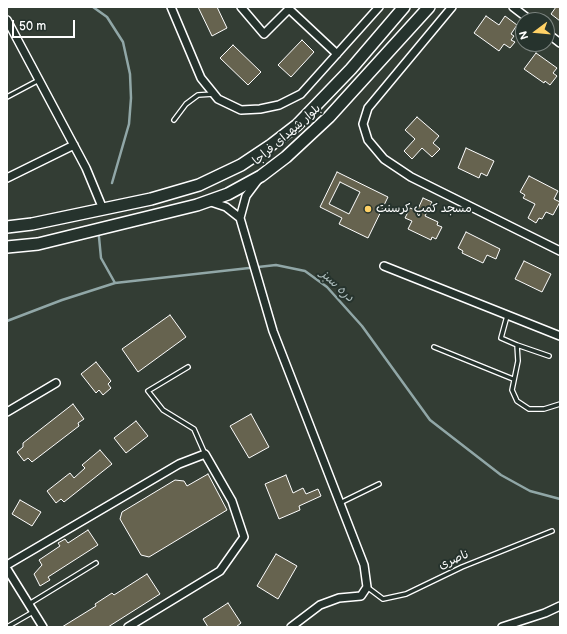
<!DOCTYPE html>
<html>
<head>
<meta charset="utf-8">
<style>
  body { margin:0 }
  #map { position:relative; width:567px; height:634px; overflow:hidden; background:#333d34; font-family:"Balsamiq Sans",sans-serif }
  canvas { display:block }
  .frame { position:absolute; inset:0; border:8px solid #fff; pointer-events:none }
  .north { position:absolute; left:515px; top:12px; width:40px; height:40px; box-sizing:border-box; background:#26332d; border:1px solid #7d8581; border-radius:50%; rotate:254deg; font-size:11px; font-weight:700; line-height:16px; text-align:center; color:#fff }
  .north::after { content:''; display:block; margin:auto; width:14px; height:18px; background:#ffd166; clip-path:polygon(50% 0,100% 100%,50% 72%,0 100%) }
  .scale { position:absolute; left:12px; top:20px; width:63px; height:18px; box-sizing:border-box; border:2px solid #fff; border-top:0; padding-left:5px; font-size:12px; line-height:14px; white-space:nowrap; color:#fff; -webkit-text-stroke:3px #26332d; paint-order:stroke }
</style>
</head>
<body>
<div id="map">
<canvas width="567" height="634"></canvas>
<div class="frame"></div>
<div class="north">N</div>
<div class="scale">50 m</div>
</div>
<script>
const g = document.querySelector('canvas').getContext('2d');
g.lineJoin = 'round';
function shape(rows) {
  const path = new Path2D();
  for (const r of rows) {
    path.moveTo(r[0], r[1]);
    for (let i = 2; i < r.length; i += 2) path.lineTo(r[i], r[i + 1]);
  }
  return path;
}
function trace(path, color, width, dash) {
  g.strokeStyle = color;
  g.lineWidth = width;
  g.lineCap = dash ? 'butt' : 'round';
  g.setLineDash(dash || []);
  g.stroke(path);
}
function paint(path, color) {
  g.fillStyle = color;
  g.fill(path, 'evenodd');
}
function label(font, color, halo, rows, align = 'center') {
  g.font = font + ' "Balsamiq Sans","Playpen Sans Arabic",sans-serif';
  g.lineWidth = 4;
  g.setLineDash([]);
  g.textBaseline = 'middle';
  g.strokeStyle = halo;
  g.fillStyle = color;
  for (const [text, x, y, turn = 0] of rows) {
    g.save();
    g.translate(x, y);
    g.rotate((+turn || 0) * Math.PI / 180);
    g.textAlign = isNaN(turn) ? turn : align;
    if (halo) g.strokeText(text, 0, 0);
    g.fillText(text, 0, 0);
    g.restore();
  }
}
trace(shape([
  [93,7,107,17,123,42,130,74,131,98,129,124,112,183],
  [99,237,101,258,115,283],
  [7,321,62,300,115,283,276,265,305,271,327,287,362,326,430,420,501,475,530,491,560,499]
]), '#91a7a7', 2.5);
const building = shape([
  [198,7,217,7,227,28,212,36,198,7],
  [556,7,560,7,560,21,551,14,556,7],
  [486,16,499,25,505,16,517,25,511,34,514,36,511,40,515,42,510,48,504,44,499,51,474,33,486,16],
  [302,40,314,52,291,77,278,65,302,40],
  [233,45,261,72,248,85,220,58,233,45],
  [536,53,557,68,553,73,557,76,550,85,545,81,544,83,524,69,536,53],
  [417,117,439,136,433,143,440,149,432,157,422,148,412,159,404,151,415,139,405,130,417,117],
  [466,148,494,161,487,176,481,173,479,178,458,168,466,148],
  [337,172,388,197,368,238,339,224,342,218,320,207,337,172],
  [340,182,360,192,349,214,329,204,340,182],
  [529,176,558,191,554,199,560,202,553,215,546,212,542,219,539,218,536,223,528,218,535,204,523,198,525,195,520,192,529,176],
  [423,198,432,202,425,216,438,222,437,225,442,227,436,239,432,237,431,240,408,229,412,221,405,218,410,208,417,211,423,198],
  [466,232,500,249,496,259,487,255,483,263,462,253,463,251,458,248,466,232],
  [524,261,551,274,542,292,515,279,524,261],
  [170,315,186,337,138,372,122,349,170,315],
  [96,362,111,381,108,384,111,388,103,395,99,390,96,393,81,374,96,362],
  [73,404,84,419,78,423,79,426,32,462,28,458,24,461,17,452,23,447,23,443,73,404],
  [251,414,269,447,249,458,230,426,251,414],
  [136,421,148,436,126,453,114,438,136,421],
  [100,450,112,464,64,502,61,499,56,503,47,491,70,473,74,478,85,468,82,465,100,450],
  [208,474,227,510,149,557,141,555,120,519,122,512,175,480,184,481,187,486,208,474],
  [286,475,293,493,303,488,306,494,318,489,321,496,299,506,300,510,279,519,265,484,286,475],
  [20,500,41,512,32,526,12,514,20,500],
  [88,530,98,545,48,577,50,580,40,586,34,574,42,565,39,560,60,546,58,543,65,539,68,543,88,530],
  [276,554,297,566,278,599,257,586,276,554],
  [147,574,160,594,108,627,62,627,96,606,95,604,112,593,114,595,147,574],
  [228,603,241,623,236,627,208,627,203,619,228,603]
]);
paint(building, '#66634f');
trace(building, '#fff', 1);
const lane = shape([
  [7,97,39,80],
  [174,120,186,104,198,95,214,94],
  [507,316,501,338,517,345,518,361,512,390,517,401,529,409,544,409,560,404],
  [517,345,549,356],
  [434,347,513,379],
  [188,367,148,391,163,410,194,429,205,454],
  [340,503,379,484],
  [367,587,383,599,406,594,462,567,552,531],
  [29,604,96,563],
  [7,627,33,612]
]);
const street = shape([
  [171,7,201,78,218,99,241,110,260,109,279,105,301,94,379,7],
  [241,7,264,34,289,9,337,54],
  [452,7,368,108,363,124,368,140,384,159,411,177,560,251],
  [513,7,530,20],
  [7,20,86,168,103,209],
  [547,33,560,43],
  [7,178,74,145],
  [208,201,226,207,240,218,246,196,258,180],
  [240,218,273,331,364,565,367,587,361,596,339,598,320,605,291,627],
  [384,266,560,336],
  [7,412,56,383],
  [7,565,179,464,205,454,232,501,244,537,220,571,128,627],
  [7,569,43,627],
  [502,627,545,613,560,606]
]);
const primary = shape([
  [7,227,32,224,151,199,199,185,241,165,271,145,297,125,351,69,404,7],
  [7,247,38,244,197,205,228,194,261,176,286,157,329,117,429,7]
]);
trace(lane, '#fff', 6);
trace(street, '#fff', 10);
trace(primary, '#fff', 14);
trace(lane, '#26332d', 3.5);
trace(street, '#26332d', 7);
trace(primary, '#26332d', 11);
for (const [x, y, r, color] of [
  [368,209,4,"#ffd166"]
]) {
  const dot = new Path2D();
  dot.arc(x, y, r, 0, 2 * Math.PI);
  g.fillStyle = color;
  g.fill(dot);
  trace(dot, '#26332d', 1.5);
}
label('12px', '#fff', '#26332d', [
  ["بلوار شهدای فراجا",287,135,-41],
  ["ناصری",454,560,-23]
]);
label('12px', '#fff', '#26332d', [
  ["مسجد کمپ کرسنت",376,209]
], 'left');
label('italic 13px', '#adbdbd', '#26332d', [
  ["دره سبز",337,286,43]
]);
</script>
</body>
</html>
